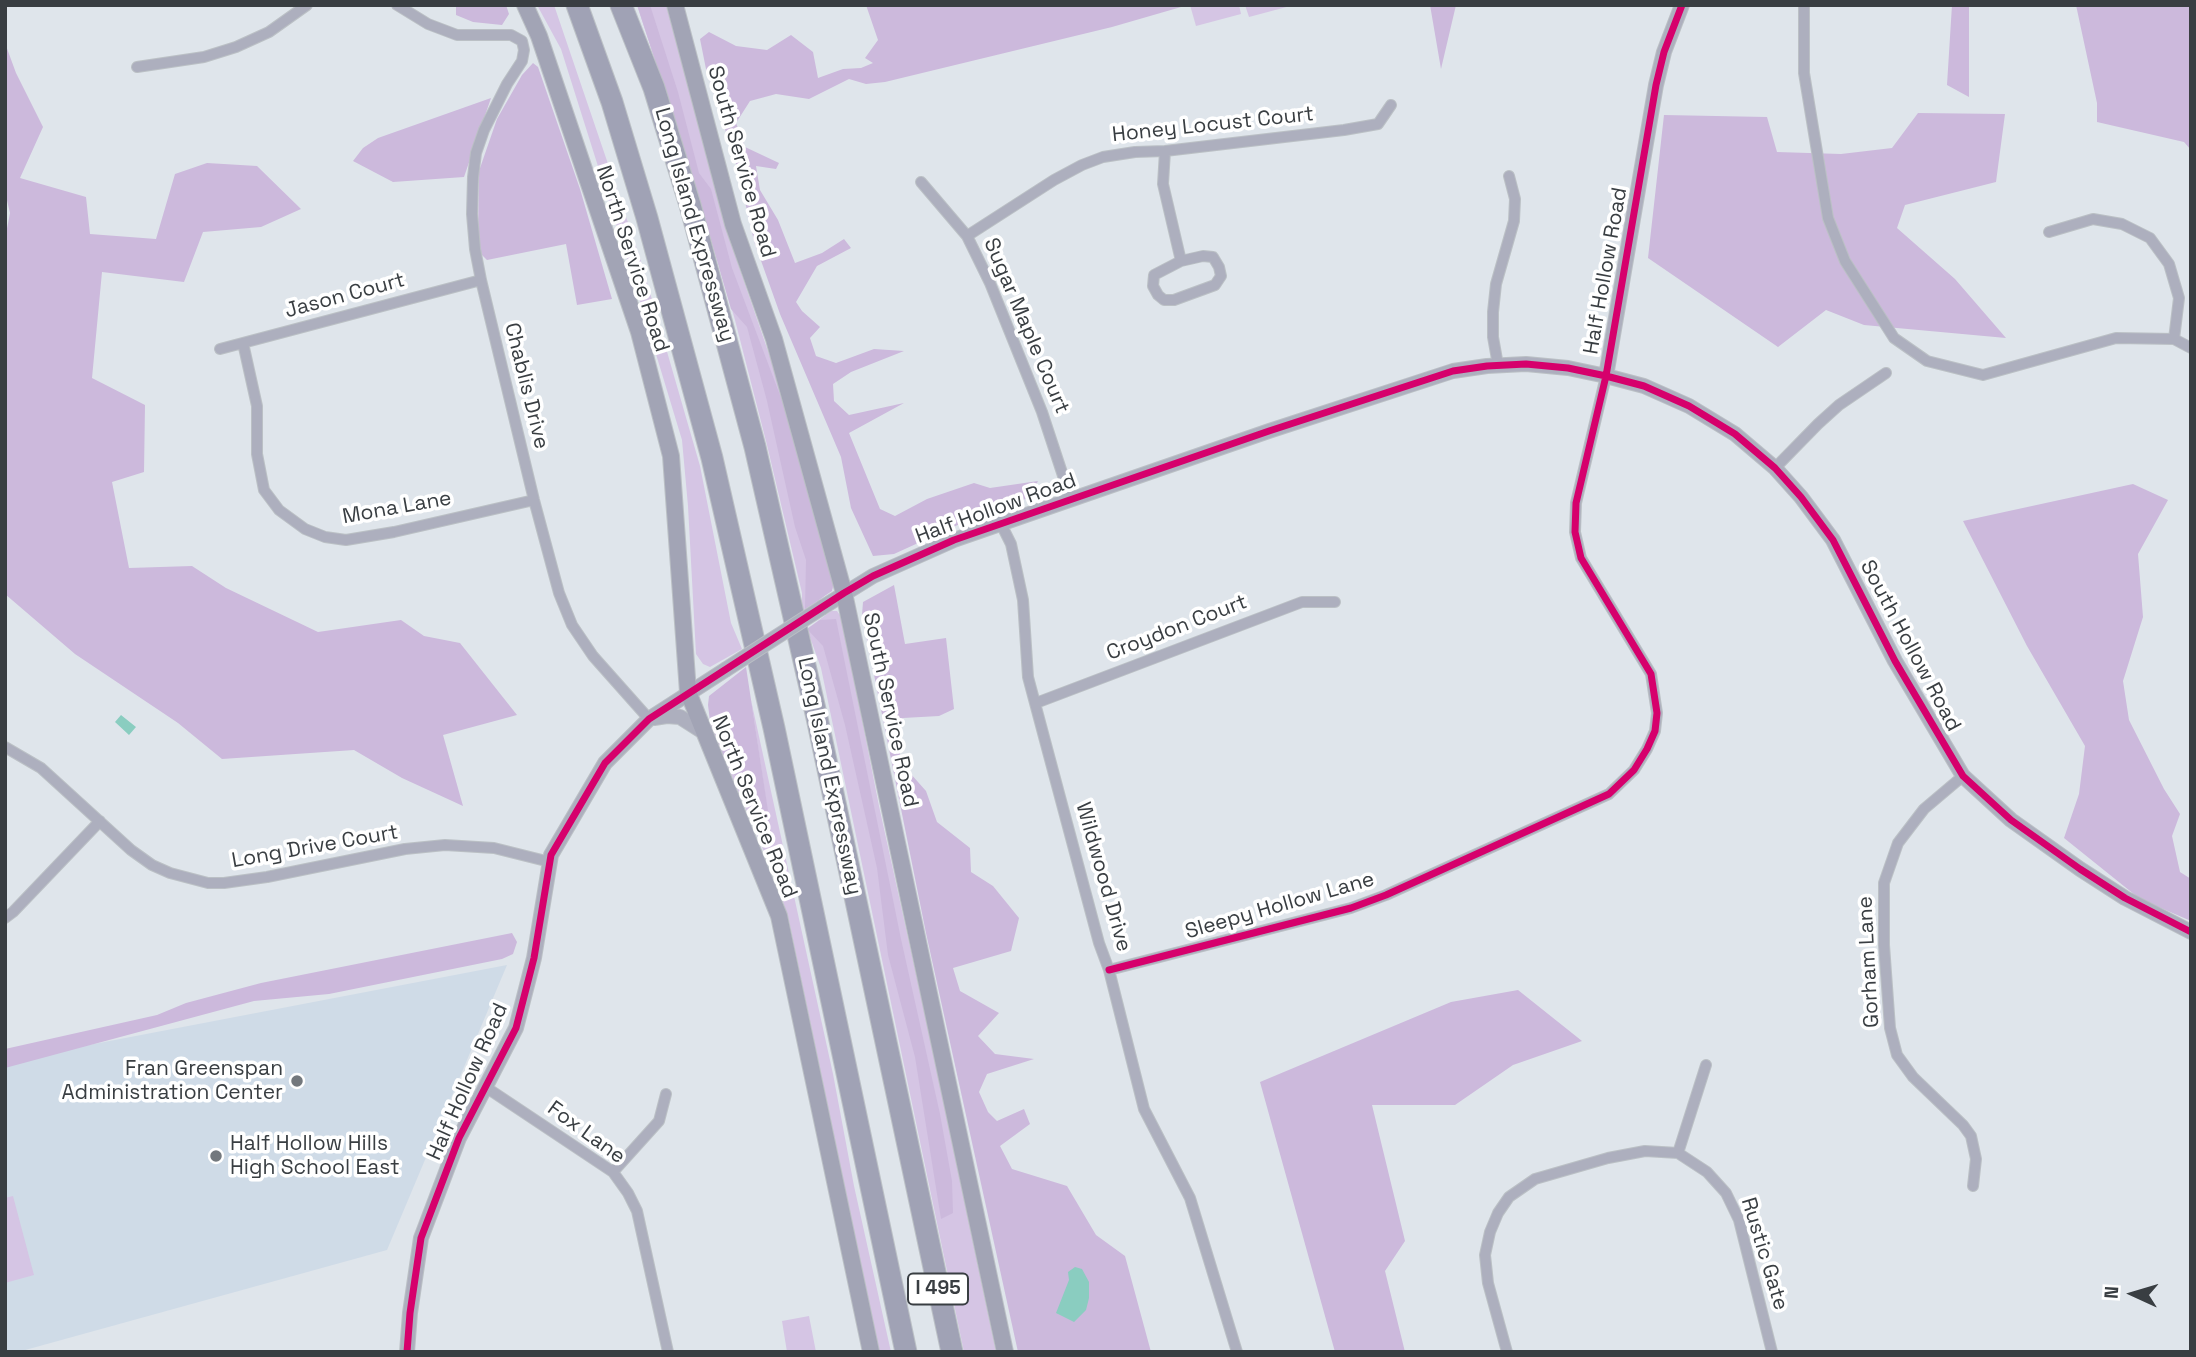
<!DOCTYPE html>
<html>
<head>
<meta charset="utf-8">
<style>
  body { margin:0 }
  #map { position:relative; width:2196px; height:1357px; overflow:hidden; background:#dfe5eb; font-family:"Space Grotesk",sans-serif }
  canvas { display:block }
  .frame { position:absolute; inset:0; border:7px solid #393e42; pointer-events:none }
  .north { position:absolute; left:2098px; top:1259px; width:70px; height:70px; -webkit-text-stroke:5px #fff; paint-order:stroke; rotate:274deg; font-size:19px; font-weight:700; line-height:28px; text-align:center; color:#393e42 }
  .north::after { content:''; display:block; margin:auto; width:24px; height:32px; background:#393e42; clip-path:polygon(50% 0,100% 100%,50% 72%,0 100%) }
</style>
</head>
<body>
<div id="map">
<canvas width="2196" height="1357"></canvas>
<div class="frame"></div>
<div class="north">N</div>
</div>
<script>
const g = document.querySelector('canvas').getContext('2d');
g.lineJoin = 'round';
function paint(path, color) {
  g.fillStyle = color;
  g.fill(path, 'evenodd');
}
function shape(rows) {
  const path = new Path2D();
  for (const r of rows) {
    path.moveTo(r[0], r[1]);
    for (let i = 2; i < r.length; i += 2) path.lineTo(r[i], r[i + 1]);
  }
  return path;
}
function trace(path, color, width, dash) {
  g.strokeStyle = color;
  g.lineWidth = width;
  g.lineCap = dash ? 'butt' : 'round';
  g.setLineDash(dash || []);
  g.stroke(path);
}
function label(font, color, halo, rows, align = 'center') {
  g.font = font + ' "Space Grotesk",sans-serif';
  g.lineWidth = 7;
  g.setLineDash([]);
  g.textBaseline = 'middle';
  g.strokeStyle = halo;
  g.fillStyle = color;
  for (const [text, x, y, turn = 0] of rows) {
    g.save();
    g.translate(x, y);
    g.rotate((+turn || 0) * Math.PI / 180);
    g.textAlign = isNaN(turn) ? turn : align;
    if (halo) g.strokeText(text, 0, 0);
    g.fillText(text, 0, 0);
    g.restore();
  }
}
paint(shape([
  [507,965,387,1250,18,1352,5,1352,5,1061]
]), '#cfdbe7');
paint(shape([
  [537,5,554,5,640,258,700,466,731,623,742,649,710,667,703,664,696,654,688,506,682,440,626,255,561,49],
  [637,5,666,5,738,264,800,444,833,588,821,599,802,611,802,593,767,445,735,320,690,167],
  [1190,5,1239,5,1241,14,1196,26],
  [1245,5,1294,5,1249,17],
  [831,611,837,611,842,618,879,806,931,1042,996,1352,964,1352,821,668,807,629],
  [751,700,833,1074,854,1186,891,1352,879,1352,789,921,777,882,722,753,772,841],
  [13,1196,34,1275,5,1283,5,1198],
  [809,1316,816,1352,787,1352,782,1321]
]), '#d5c5e4');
paint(shape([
  [456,5,506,5,509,14,502,25,473,22,456,15],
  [637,5,650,5,678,92,699,173,711,189,732,268,798,443,834,581,832,591,805,609,806,560,795,527,767,401,747,327,731,309,690,167],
  [866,5,1188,5,1112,27,885,82,866,84,849,79,809,99,776,94,750,101,736,123,745,147,779,163,776,169,756,166,760,190,778,220,795,263,822,253,844,239,851,248,817,266,796,302,802,311,820,327,810,338,816,356,836,363,874,349,904,351,851,372,833,384,834,401,849,415,904,403,849,433,880,509,895,516,927,499,974,483,990,488,1038,481,1029,498,995,508,894,554,873,556,851,508,841,457,780,314,754,241,737,167,706,69,700,39,709,32,736,46,767,50,791,35,813,52,818,78,843,69,861,68,873,63,865,58,878,40],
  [1430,5,1456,5,1441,69],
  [1952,5,1969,5,1969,97,1947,85],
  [2076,5,2191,5,2191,150,2184,142,2097,122,2097,103],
  [5,43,16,73,43,127,20,178,86,197,90,234,156,239,175,174,207,163,257,166,301,209,261,227,203,232,184,282,102,272,92,378,145,405,144,472,112,482,129,568,192,566,226,588,318,632,401,620,424,636,460,643,517,715,443,735,463,806,402,778,354,750,222,759,178,723,75,654,5,594,5,239,10,213,5,192],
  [533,63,538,67,580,189,612,299,577,305,566,244,487,260,481,254,478,235,479,171,497,119,522,75],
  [491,98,464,177,393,182,353,161,363,148,378,138],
  [1918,113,2005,114,1996,182,1905,205,1897,228,1955,279,2006,338,1864,325,1826,310,1778,347,1648,258,1664,115,1767,117,1777,152,1841,154,1892,148],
  [2133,484,2168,500,2138,554,2143,617,2123,681,2129,720,2164,789,2180,814,2172,836,2180,872,2191,879,2191,921,2140,899,2064,838,2079,794,2085,746,2027,646,1963,521],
  [894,585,905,644,946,638,954,709,939,716,903,718,896,732,902,764,926,791,937,822,970,848,971,872,993,886,1019,918,1011,951,953,968,960,991,999,1013,978,1036,995,1054,1034,1059,987,1074,979,1092,988,1112,997,1121,1024,1109,1030,1124,1000,1146,1012,1169,1067,1186,1096,1235,1125,1256,1151,1352,1018,1352,926,933,862,615,863,602],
  [836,619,901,939,940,1114,952,1181,953,1213,941,1219,915,1057,888,955,877,868,845,725,823,646,807,629,820,620],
  [746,667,773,843,722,753,711,729,708,705,709,696],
  [512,933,517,942,513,954,502,959,329,994,254,1001,5,1068,5,1049,157,1015,186,1003,261,983],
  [1518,990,1582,1041,1513,1065,1455,1105,1372,1105,1405,1241,1385,1271,1405,1352,1335,1352,1260,1082,1451,1002]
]), '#ccb9dc');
paint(shape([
  [121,715,136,727,129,735,115,722],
  [1075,1267,1082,1269,1089,1282,1089,1298,1086,1310,1074,1322,1056,1313,1069,1280,1068,1272]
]), '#8acdc0');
const minor = shape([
  [397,5,428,24,457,35,511,35,522,41,524,50,522,61,507,84,484,130,476,153,473,177,472,214,475,249,481,280,534,500,559,593,572,625,593,656,649,719],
  [1804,5,1804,73,1828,218,1845,261,1894,338,1927,361,1983,375,2116,338,2174,339,2191,348],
  [137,67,204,57,236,47,269,32,307,5],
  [1165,151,1163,184,1181,261,1154,275,1153,286,1158,295,1164,300,1174,300,1215,285,1221,276,1219,267,1213,257,1203,256,1181,261],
  [921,182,967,236,990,283,1042,412,1071,500],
  [2049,232,2093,219,2122,224,2150,238,2169,264,2179,298,2174,339],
  [967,236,1054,180,1082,165,1103,157,1135,152,1165,151,1344,130,1378,124,1391,105],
  [243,343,257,406,257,454,264,490,279,510,305,529,325,537,346,540,394,532,534,500],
  [220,349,481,280],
  [1498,365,1493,337,1493,312,1496,284,1514,221,1515,199,1509,176],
  [1775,468,1818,424,1839,405,1886,373],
  [1001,524,1011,544,1023,600,1028,677,1099,943,1109,970,1144,1109,1190,1198,1237,1352],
  [1036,703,1302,602,1335,602],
  [5,747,41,768,131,850,152,865,170,873,208,883,224,883,267,877,405,849,445,845,494,848,550,862],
  [1963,776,1924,809,1898,843,1884,883,1884,945,1890,1028,1897,1055,1913,1077,1963,1125,1971,1136,1976,1159,1973,1186],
  [5,918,13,912,100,821],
  [1109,970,1351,908,1386,895,1609,794,1634,770,1647,749,1655,731,1657,713,1651,674,1581,558,1575,532,1576,503,1606,376],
  [487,1088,613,1172,628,1193,637,1211,668,1352],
  [1678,1153,1706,1065],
  [613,1172,659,1121,666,1094],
  [1507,1352,1488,1283,1485,1255,1490,1232,1498,1213,1509,1197,1535,1179,1608,1158,1645,1151,1678,1153,1707,1172,1726,1193,1739,1220,1772,1352]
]);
const tertiary = shape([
  [1606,376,1656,85,1664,52,1682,5],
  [823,607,873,576,954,540,1269,431,1453,371,1487,366,1526,364,1568,368,1606,376,1644,386,1689,406,1735,434,1775,468,1801,497,1833,540,1895,661,1963,776,2011,820,2080,869,2125,898,2191,932],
  [654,718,667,716,680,717,705,733],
  [407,1352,410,1313,421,1238,459,1138,516,1028,534,958,551,855,605,763,649,719,725,670]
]);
const secondary = shape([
  [525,5,539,36,639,332,671,456,688,692,779,916,871,1352],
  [675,5,733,224,774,339,844,593,1005,1352]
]);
const motorway = shape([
  [577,5,612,102,647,218,712,458,774,728,906,1352],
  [621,5,654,88,690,205,755,447,817,718,952,1352]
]);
trace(minor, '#bbc0c5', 12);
trace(tertiary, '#bbc0c5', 16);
trace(secondary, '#bbc0c5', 18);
trace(motorway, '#bbc0c5', 23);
trace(minor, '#adafbe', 10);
trace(tertiary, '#adafbe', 14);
trace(secondary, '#a2a4b5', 16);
trace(motorway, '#a0a2b5', 21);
const tertiaryBridge = shape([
  [725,670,823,607]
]);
trace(tertiaryBridge, '#bbc0c5', 16, []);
trace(tertiaryBridge, '#adafbe', 14);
trace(shape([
  [1109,970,1351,908,1386,895,1609,794,1634,770,1647,749,1655,731,1657,713,1651,674,1581,558,1575,532,1576,503,1606,376,1656,85,1664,52,1682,5],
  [407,1352,410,1313,421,1238,459,1138,516,1028,534,958,551,855,605,763,649,719,844,593,873,576,954,540,1269,431,1453,371,1487,366,1526,364,1568,368,1606,376,1644,386,1689,406,1735,434,1775,468,1801,497,1833,540,1895,661,1963,776,2011,820,2080,869,2125,898,2191,932]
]), '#d6006c', 7);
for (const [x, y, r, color] of [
  [297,1081,7,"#73787d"],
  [216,1156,7,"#73787d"]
]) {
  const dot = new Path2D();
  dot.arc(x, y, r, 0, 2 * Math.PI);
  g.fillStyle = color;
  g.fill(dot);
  trace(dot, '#fff', 2.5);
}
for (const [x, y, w] of [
  [938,1289,60]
]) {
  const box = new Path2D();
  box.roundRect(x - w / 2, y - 15.5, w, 31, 5);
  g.fillStyle = '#fff';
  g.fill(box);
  trace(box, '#393e42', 2);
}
label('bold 19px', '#393e42', null, [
  ["I 495",938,1289]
]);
label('21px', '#393e42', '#fff', [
  ["Honey Locust Court",1213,125,-6],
  ["South Service Road",741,162,74],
  ["Long Island Expressway",694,225,74],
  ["North Service Road",632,259,72],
  ["Half Hollow Road",1606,271,-80],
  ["Jason Court",345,296,-15],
  ["Sugar Maple Court",1026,326,67],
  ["Chablis Drive",526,386,76],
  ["Mona Lane",397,508,-10],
  ["Half Hollow Road",996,509,-20],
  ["Croydon Court",1177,628,-21],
  ["South Hollow Road",1910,646,62],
  ["South Service Road",890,710,78],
  ["Long Island Expressway",829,776,78],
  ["North Service Road",754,807,68],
  ["Long Drive Court",315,847,-10],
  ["Wildwood Drive",1103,877,74],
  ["Sleepy Hollow Lane",1280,906,-16],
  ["Gorham Lane",1869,962,-93],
  ["Half Hollow Road",468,1082,-66],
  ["Fox Lane",586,1133,36],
  ["Rustic Gate",1764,1254,73]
]);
label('21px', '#393e42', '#fff', [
  ["Fran Greenspan",283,1069],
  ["Administration Center",283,1093],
  ["Half Hollow Hills",230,1144,"left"],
  ["High School East",230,1168,"left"]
], 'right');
</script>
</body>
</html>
